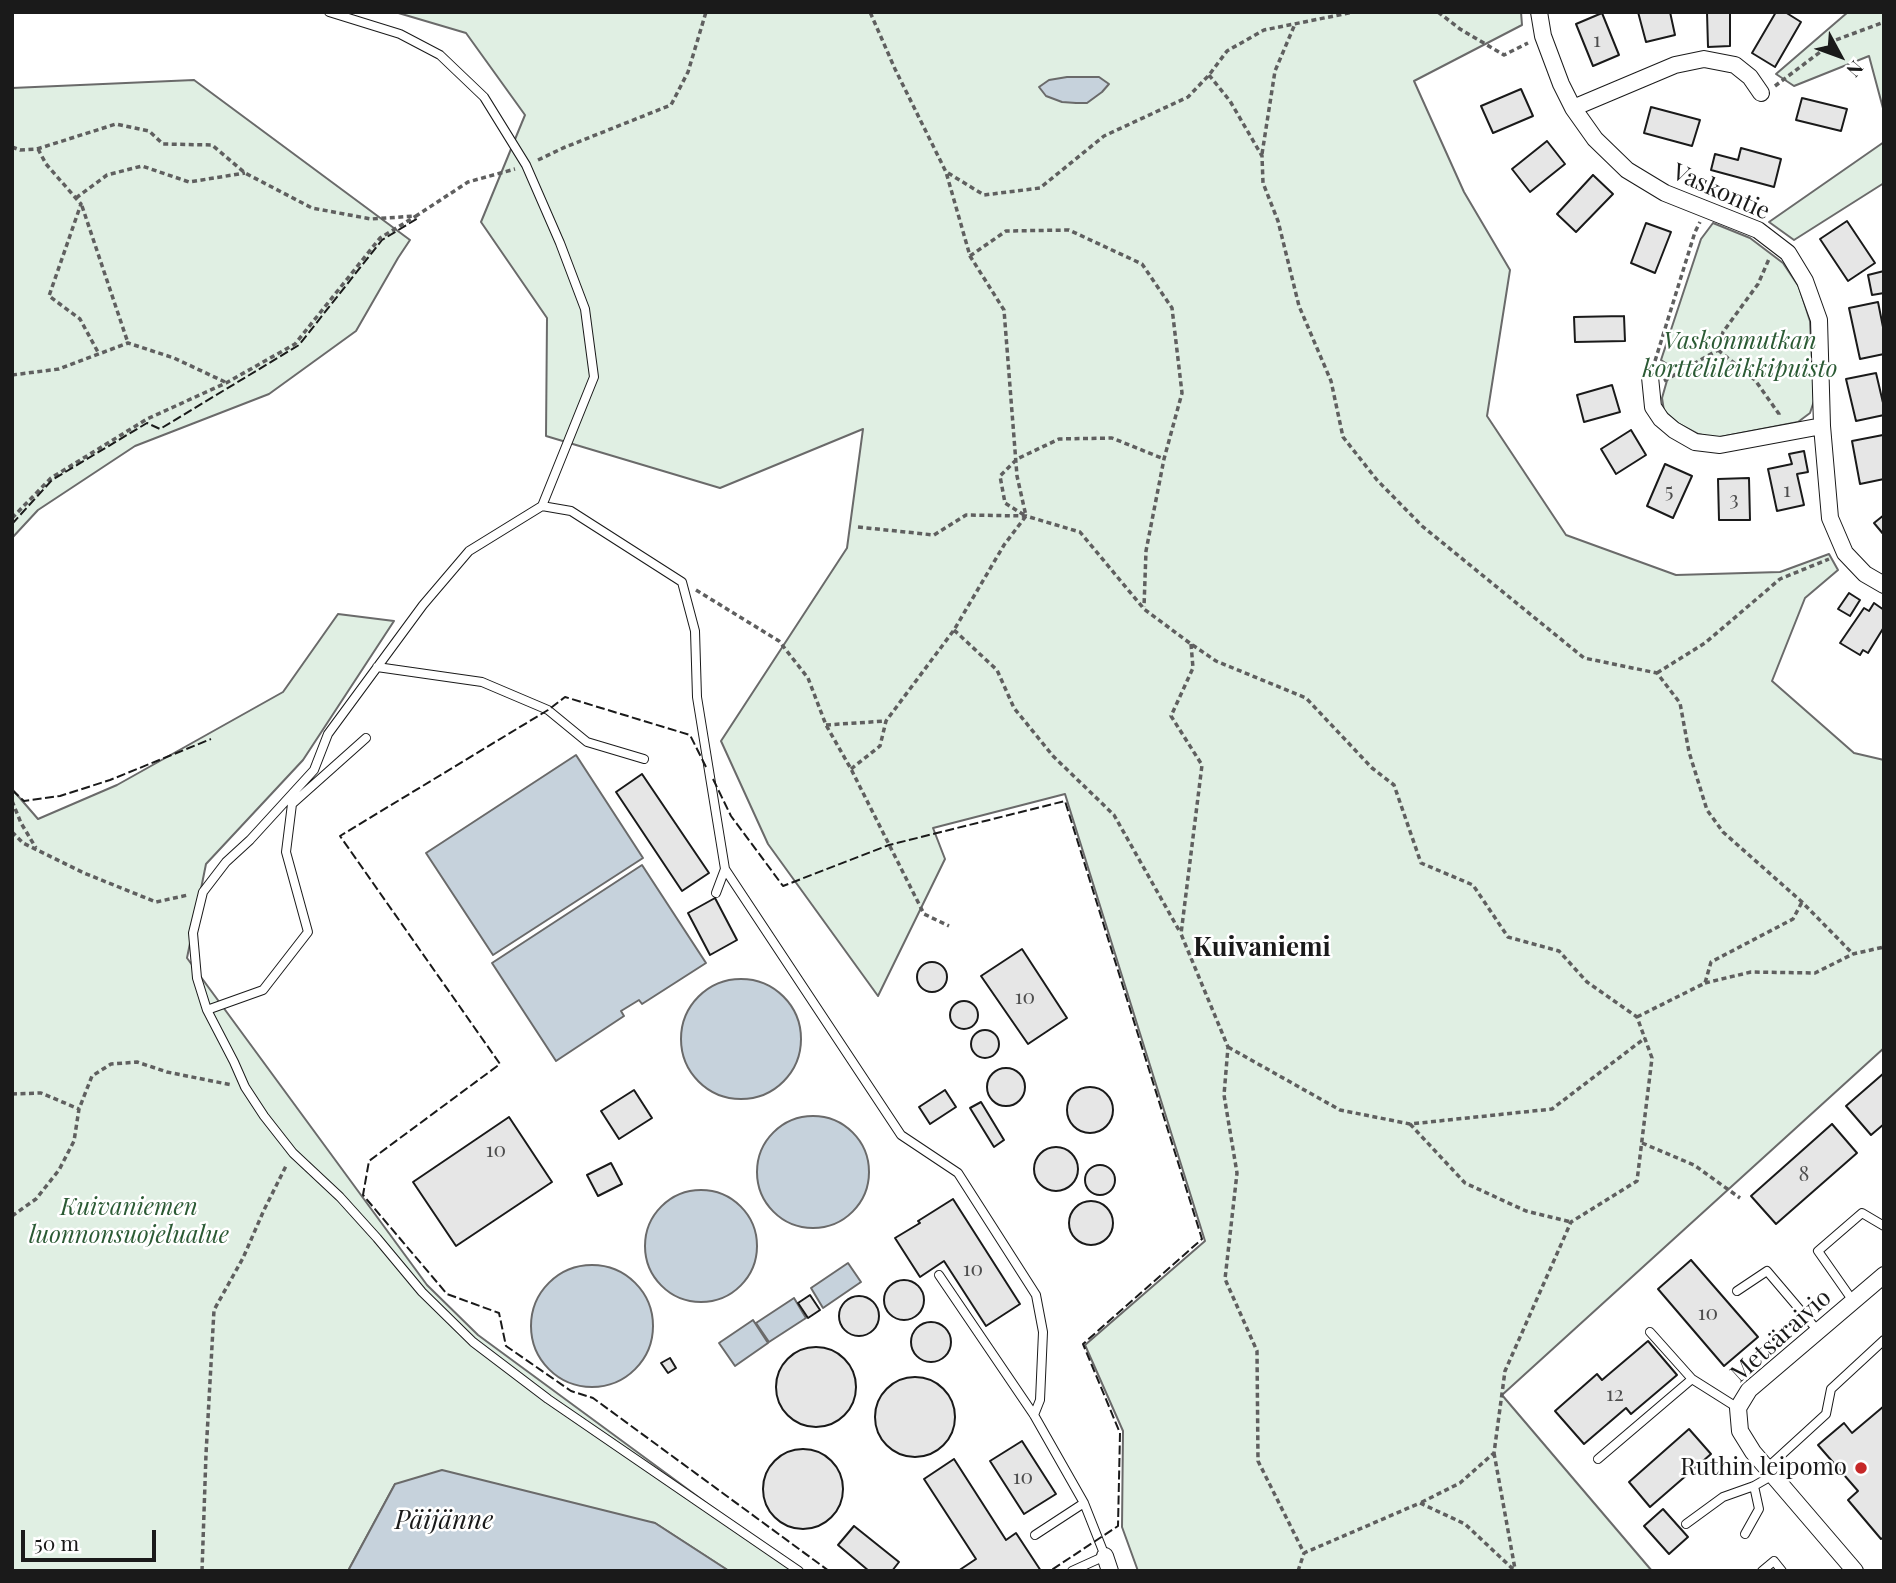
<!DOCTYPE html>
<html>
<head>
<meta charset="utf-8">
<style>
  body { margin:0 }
  #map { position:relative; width:1896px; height:1583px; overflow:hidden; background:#fff; font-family:"Playfair Display",serif }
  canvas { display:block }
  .frame { position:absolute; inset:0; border:14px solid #1a1a1a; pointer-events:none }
  .north { position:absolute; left:1805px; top:21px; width:70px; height:70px; -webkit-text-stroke:5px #fff; paint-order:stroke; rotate:131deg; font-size:19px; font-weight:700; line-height:28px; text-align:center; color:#1a1a1a }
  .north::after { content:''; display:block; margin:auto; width:24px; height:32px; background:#1a1a1a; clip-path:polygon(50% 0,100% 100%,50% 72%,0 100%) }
  .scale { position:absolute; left:21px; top:1530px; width:135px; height:32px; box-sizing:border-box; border:4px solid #1a1a1a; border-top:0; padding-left:9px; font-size:21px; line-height:24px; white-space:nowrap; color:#1a1a1a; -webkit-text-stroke:5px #fff; paint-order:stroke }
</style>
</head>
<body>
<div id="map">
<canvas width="1896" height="1583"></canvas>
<div class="frame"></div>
<div class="north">N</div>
<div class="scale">50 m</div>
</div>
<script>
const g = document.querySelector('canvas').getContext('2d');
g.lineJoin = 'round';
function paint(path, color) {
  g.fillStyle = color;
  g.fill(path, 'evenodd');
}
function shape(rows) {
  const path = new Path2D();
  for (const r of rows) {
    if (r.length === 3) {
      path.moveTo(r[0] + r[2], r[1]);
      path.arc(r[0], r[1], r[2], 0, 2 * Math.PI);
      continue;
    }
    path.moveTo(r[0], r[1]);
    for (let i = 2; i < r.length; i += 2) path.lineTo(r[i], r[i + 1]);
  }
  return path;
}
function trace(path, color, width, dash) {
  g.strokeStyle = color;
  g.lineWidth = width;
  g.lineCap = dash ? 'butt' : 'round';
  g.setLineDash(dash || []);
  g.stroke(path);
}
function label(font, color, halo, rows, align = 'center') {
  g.font = font + ' "Playfair Display",serif';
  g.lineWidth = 5;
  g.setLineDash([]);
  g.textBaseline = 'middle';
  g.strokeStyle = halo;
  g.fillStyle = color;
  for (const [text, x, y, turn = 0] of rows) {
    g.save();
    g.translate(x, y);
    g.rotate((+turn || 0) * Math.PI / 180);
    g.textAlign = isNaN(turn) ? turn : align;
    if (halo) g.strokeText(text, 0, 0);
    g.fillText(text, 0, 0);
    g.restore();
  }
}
const green = shape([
  [395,12,1521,12,1522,25,1414,81,1464,192,1510,270,1487,416,1566,535,1676,575,1780,572,1829,554,1838,570,1805,598,1772,681,1854,753,1884,760,1884,1048,1502,1395,1652,1571,1138,1571,1122,1527,1123,1431,1085,1345,1205,1241,1065,794,933,828,945,859,878,996,768,844,721,741,847,548,863,429,720,488,546,436,547,318,481,222,525,115,466,33,395,12],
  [1848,12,1884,12,1884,112,1869,56,1794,86,1776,74,1848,12],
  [194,80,410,240,398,258,356,331,269,394,135,446,38,510,12,538,12,88,194,80],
  [1884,142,1884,183,1794,240,1769,222,1884,142],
  [1713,223,1750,238,1783,263,1799,287,1810,321,1814,401,1810,413,1798,422,1715,438,1698,434,1679,424,1664,411,1662,398,1668,377,1667,364,1661,360,1701,239,1713,223],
  [338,614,394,621,303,760,206,864,187,958,427,1285,478,1335,799,1571,729,1571,655,1523,395,1484,348,1571,12,1571,12,789,38,819,117,785,283,692,338,614]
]);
paint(green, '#e0efe3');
trace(green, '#6a6a6a', 2);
const water = shape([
  [1067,77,1099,77,1109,84,1102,92,1087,103,1076,103,1062,102,1046,96,1039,87,1049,80,1067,77],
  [576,755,643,858,493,955,426,853,576,755],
  [642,865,706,963,642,1004,639,1000,621,1011,624,1016,556,1061,492,963,642,865],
  [741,1039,60],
  [813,1172,56],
  [701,1246,56],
  [848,1263,861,1282,823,1308,811,1288,848,1263],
  [592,1326,61],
  [794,1298,806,1318,769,1342,756,1323,794,1298],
  [753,1320,768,1343,735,1366,719,1343,753,1320],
  [442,1470,655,1523,729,1571,348,1571,395,1484,442,1470]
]);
paint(water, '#c6d2dc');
trace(water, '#6a6a6a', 2);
const building = shape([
  [1638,12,1670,12,1675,35,1646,42,1638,12],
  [1707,12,1730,12,1730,46,1708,47,1707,12],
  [1776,12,1785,12,1801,22,1775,67,1752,53,1776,12],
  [1602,13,1619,55,1593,66,1576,24,1602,13],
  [1521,89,1533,116,1493,133,1481,106,1521,89],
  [1802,98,1847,109,1841,131,1796,120,1802,98],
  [1651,107,1700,120,1692,146,1644,133,1651,107],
  [1547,141,1565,164,1530,192,1512,169,1547,141],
  [1741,148,1781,159,1774,187,1711,170,1715,154,1738,160,1741,148],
  [1593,175,1613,194,1576,232,1557,214,1593,175],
  [1847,221,1875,263,1848,281,1820,239,1847,221],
  [1646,223,1671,232,1655,273,1631,263,1646,223],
  [1884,271,1884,293,1872,295,1868,275,1884,271],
  [1878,302,1884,332,1884,354,1860,359,1849,308,1878,302],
  [1624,316,1625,341,1575,342,1574,317,1624,316],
  [1876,373,1884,407,1884,415,1856,421,1846,379,1876,373],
  [1612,385,1620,412,1584,422,1577,395,1612,385],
  [1631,430,1646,455,1616,474,1601,449,1631,430],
  [1883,435,1884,479,1860,484,1852,441,1883,435],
  [1804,451,1808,472,1797,474,1804,505,1777,511,1768,469,1792,464,1789,454,1804,451],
  [1665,464,1692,476,1673,518,1647,506,1665,464],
  [1749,478,1750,520,1719,520,1718,479,1749,478],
  [1884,515,1884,535,1874,523,1884,515],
  [1849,593,1860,600,1850,616,1838,609,1849,593],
  [1874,603,1884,610,1884,627,1868,653,1863,650,1860,655,1840,643,1864,608,1869,611,1874,603],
  [642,774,709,873,682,891,616,792,642,774],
  [715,898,737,940,710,955,688,913,715,898],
  [1022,949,1067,1018,1028,1044,981,976,1022,949],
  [932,977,15],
  [964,1015,14],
  [985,1044,14],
  [1006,1087,19],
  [1884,1073,1884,1124,1871,1135,1846,1106,1884,1073],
  [1090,1110,23],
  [634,1090,652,1118,619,1139,601,1111,634,1090],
  [945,1090,956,1107,930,1124,919,1107,945,1090],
  [981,1102,1004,1140,994,1147,970,1108,981,1102],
  [509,1117,552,1182,456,1246,413,1182,509,1117],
  [1832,1124,1857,1153,1776,1224,1751,1196,1832,1124],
  [1056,1169,22],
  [611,1163,622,1184,598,1196,587,1175,611,1163],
  [1100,1180,15],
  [953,1199,1020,1304,986,1326,944,1261,920,1277,895,1238,920,1223,918,1221,953,1199],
  [1091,1223,22],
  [1691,1260,1758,1337,1724,1366,1658,1289,1691,1260],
  [904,1300,20],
  [810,1295,820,1310,808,1318,798,1303,810,1295],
  [859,1316,20],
  [931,1342,20],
  [1648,1341,1677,1375,1631,1414,1626,1408,1584,1444,1555,1411,1597,1374,1602,1380,1648,1341],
  [816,1387,40],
  [670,1358,676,1368,668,1373,661,1363,670,1358],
  [915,1417,40],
  [1884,1406,1884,1537,1881,1539,1848,1500,1858,1491,1818,1445,1844,1423,1852,1433,1884,1406],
  [1689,1429,1711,1454,1650,1507,1629,1482,1689,1429],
  [1022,1441,1056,1494,1024,1514,990,1461,1022,1441],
  [803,1489,40],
  [954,1459,1006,1540,1016,1533,1041,1571,958,1571,976,1559,924,1479,954,1459],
  [1663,1509,1688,1537,1669,1554,1644,1526,1663,1509],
  [854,1526,899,1562,892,1571,869,1571,838,1545,854,1526]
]);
paint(building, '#e6e6e6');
trace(building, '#1a1a1a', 2);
const lane = shape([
  [329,12,400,34,440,55,484,97,526,165,560,243,585,309,594,377,542,506,469,551,423,605,328,734,314,770,250,840,226,862,203,892,193,933,197,978,207,1010,234,1062,245,1087,264,1116,293,1153,340,1197,377,1238,422,1292,473,1342,548,1399,799,1571],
  [542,506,571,511,682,582,695,631,697,697,725,869],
  [377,667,482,682,548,710,587,742,644,759],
  [716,893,725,869,901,1135,958,1173,1036,1295,1043,1332,1040,1400,1034,1415],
  [207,1010,263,990,308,932,286,852,292,804,366,738],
  [939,1275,1034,1415,1084,1503,1105,1556,1072,1571],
  [1737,1291,1767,1271,1818,1331],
  [1853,1301,1818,1251,1862,1213,1884,1226],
  [1650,1332,1692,1379,1738,1408],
  [1598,1459,1692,1379],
  [1767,1468,1826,1414,1831,1389,1884,1340],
  [1686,1524,1723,1497,1754,1486,1773,1475],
  [1745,1534,1759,1509,1754,1486],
  [1035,1535,1084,1503],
  [1762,1571,1774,1561,1782,1571]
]);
const street = shape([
  [1539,12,1543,36,1561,84,1573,108,1595,139,1627,170,1665,193,1758,230,1788,253,1805,281,1819,320,1822,426,1830,518,1845,553,1865,574,1884,585],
  [1573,108,1675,65,1704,59,1735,65,1750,77,1761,93],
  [1650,377,1653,407,1661,419,1674,430,1695,442,1720,445,1822,426],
  [1105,1556,1110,1571],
  [1855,1571,1753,1452,1740,1431,1738,1408,1749,1390,1884,1275]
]);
trace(lane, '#1a1a1a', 10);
trace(street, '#1a1a1a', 18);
trace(shape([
  [1438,12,1460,29,1504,55,1528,43],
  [1209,75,1230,101,1262,156,1263,183,1278,221,1299,306,1331,381,1343,437,1377,480,1422,526,1584,658,1657,673,1680,703,1689,752,1707,810,1723,832,1802,902,1853,954],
  [1775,86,1836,40,1884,22],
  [12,147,20,150,37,149,116,124,149,131,163,144,212,145,245,173,312,208,371,219,416,216,468,182,515,169],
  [38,149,46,164,81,204,49,296,80,319,99,354],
  [1262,154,1275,71,1295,24],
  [538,160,563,148,671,105,688,72,706,12],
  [948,173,984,195,1040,188,1104,136,1188,97,1209,75,1227,51,1264,30,1354,12],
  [76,198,107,175,142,166,189,182,245,173],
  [82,206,128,343],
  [970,256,1006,231,1069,230,1142,264,1172,308,1182,393,1164,459,1146,551,1144,607],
  [1718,350,1755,380,1779,414,1779,418],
  [1655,361,1695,232,1700,222],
  [12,375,59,369,128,343,174,358,225,382],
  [1664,381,1718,350,1723,332,1758,284,1769,259],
  [1024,515,1005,503,1000,476,1017,459,1059,439,1112,438,1164,459],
  [12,518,51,478,147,419,226,383,295,344,380,238,416,216],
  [858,527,934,535,966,515,1026,516,1080,532,1144,609,1191,644,1216,661,1306,698,1372,768,1394,785,1421,863,1473,885,1508,937,1559,951,1587,982,1637,1017,1652,1058,1637,1181,1571,1222,1505,1371,1494,1453,1460,1483,1420,1503],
  [696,590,779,641,808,678,826,725,851,769,924,914,949,926],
  [954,630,997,670,1014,708,1053,756,1114,815,1180,932],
  [1191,644,1193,668,1171,716,1202,765,1181,934,1228,1047,1224,1095,1237,1173,1225,1279,1257,1351,1258,1461,1304,1553,1420,1503,1465,1524,1515,1571],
  [1657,673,1705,643,1780,579,1829,559],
  [826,725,886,721],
  [851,769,880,746,886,721,954,630,1004,545,1026,516,1017,476,1004,310,970,256,946,172,895,69,870,12],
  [12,801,21,823,36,848],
  [12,832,23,843,84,873,156,902,188,895],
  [1705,983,1751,972,1815,973,1853,954,1884,947],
  [1637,1017,1705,983,1711,962,1793,919,1802,902],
  [1228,1047,1340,1110,1410,1124,1552,1109,1645,1038],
  [12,1094,41,1093,79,1109],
  [1410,1124,1465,1183,1526,1211,1571,1222],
  [1642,1143,1694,1165,1740,1198],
  [12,1216,36,1199,59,1170,74,1141,79,1109,92,1076,111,1064,137,1062,167,1072,232,1085],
  [1494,1453,1515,1569],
  [202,1571,206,1454,214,1310,243,1258,264,1210,287,1164],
  [1298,1571,1304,1553]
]), '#5f5f5f', 3.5, [5, 3.5]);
trace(lane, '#fff', 8);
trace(street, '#fff', 16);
trace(shape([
  [12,524,52,480,147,423,160,429,299,345,382,240,418,218],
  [706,767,690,735,565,697,548,710,340,836,500,1064,369,1161,363,1195,447,1294,499,1313,506,1346,571,1391,593,1398,829,1571],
  [713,779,731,816,783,886,889,845,1065,801,1202,1239,1083,1344,1120,1433,1118,1526,1050,1571],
  [12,790,24,801,60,796,110,780,211,739]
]), '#1a1a1a', 2, [9, 3.5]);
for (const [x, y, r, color] of [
  [1861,1468,7,"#c62828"]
]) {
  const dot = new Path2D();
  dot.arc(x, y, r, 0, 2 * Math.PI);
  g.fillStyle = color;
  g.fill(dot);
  trace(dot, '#fff', 2.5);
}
label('21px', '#4d4d4d', null, [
  ["1",1597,40],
  ["1",1787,490],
  ["5",1669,491],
  ["3",1734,499],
  ["10",1025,997],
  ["10",496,1150],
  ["8",1804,1174],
  ["10",973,1269],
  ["10",1708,1313],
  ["12",1615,1394],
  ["10",1023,1477]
]);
label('24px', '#1a1a1a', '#fff', [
  ["Vaskontie",1721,192,24],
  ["Metsäraivio",1781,1336,-42]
]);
label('italic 24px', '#2b5a34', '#fff', [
  ["Vaskonmutkan",1740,342],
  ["korttelileikkipuisto",1740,370],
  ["Kuivaniemen",129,1208],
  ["luonnonsuojelualue",129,1236]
]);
label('24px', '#1a1a1a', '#fff', [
  ["Ruthin leipomo",1847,1468]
], 'right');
label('bold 26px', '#1a1a1a', '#fff', [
  ["Kuivaniemi",1262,948]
]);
label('italic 26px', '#1a1a1a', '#fff', [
  ["Päijänne",444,1521]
]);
</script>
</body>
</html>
